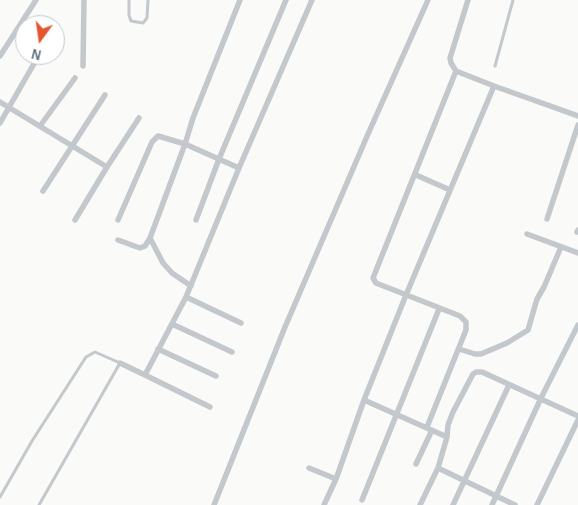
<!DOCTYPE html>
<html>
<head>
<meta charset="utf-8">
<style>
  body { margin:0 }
  #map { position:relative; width:578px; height:505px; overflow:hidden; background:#fafaf8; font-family:"Alegreya Sans",sans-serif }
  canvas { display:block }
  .north { position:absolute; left:15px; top:15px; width:50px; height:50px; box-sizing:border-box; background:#fff; border:1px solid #c1c8cd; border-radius:50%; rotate:194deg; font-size:14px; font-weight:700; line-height:20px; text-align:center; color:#657683 }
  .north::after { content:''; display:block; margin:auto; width:18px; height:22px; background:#e4572e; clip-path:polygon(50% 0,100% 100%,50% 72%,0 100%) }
</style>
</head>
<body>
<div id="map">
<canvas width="578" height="505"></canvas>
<div class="north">N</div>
</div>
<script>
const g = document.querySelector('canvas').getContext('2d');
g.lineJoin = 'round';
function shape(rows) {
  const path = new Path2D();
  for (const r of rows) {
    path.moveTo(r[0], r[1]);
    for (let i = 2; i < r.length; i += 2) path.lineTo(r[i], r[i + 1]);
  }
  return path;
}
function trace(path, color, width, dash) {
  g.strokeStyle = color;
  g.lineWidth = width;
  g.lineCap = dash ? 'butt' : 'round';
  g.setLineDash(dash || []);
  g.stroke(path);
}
trace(shape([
  [129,0,129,15,131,21,143,23,147,18,148,0],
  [495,66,513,0],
  [0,497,32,441,86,357,95,352,120,363,39,505]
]), '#c3c8cc', 3);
trace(shape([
  [468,0,450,58,451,63,456,71,494,86,578,116],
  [0,56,36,0],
  [83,66,84,0],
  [0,102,107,167,139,118],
  [0,123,39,55],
  [40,126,75,78],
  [416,175,450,190],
  [43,191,105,95],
  [547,219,578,125],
  [75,220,107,167],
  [118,220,152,142,158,136,185,144,239,168],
  [196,220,219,159,286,0],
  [577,232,578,230],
  [527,234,578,253],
  [150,238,163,263,172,273,191,286],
  [118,240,140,248,145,246,150,238,185,144,193,118,240,0],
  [186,297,241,323],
  [172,324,232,352],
  [158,349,216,376],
  [459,349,475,354,481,354,507,343,528,330,537,299,544,287,561,247],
  [120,363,145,375,186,297,239,168,312,0],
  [145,375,210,407],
  [364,400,447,437],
  [427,427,466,330,466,322,460,316,376,283,373,278,456,71],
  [416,464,432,430],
  [309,468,336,479],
  [438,468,515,505],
  [362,500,439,309],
  [214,505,285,327,368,134,428,0],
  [324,505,336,479,364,400,406,295,494,86],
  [420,505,438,468,447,437,448,425,453,412,473,374,476,372,482,372,578,416],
  [453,505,509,385],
  [492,505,541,398,578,325],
  [537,505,578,420]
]), '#c3c8cc', 5.5);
</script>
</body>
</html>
